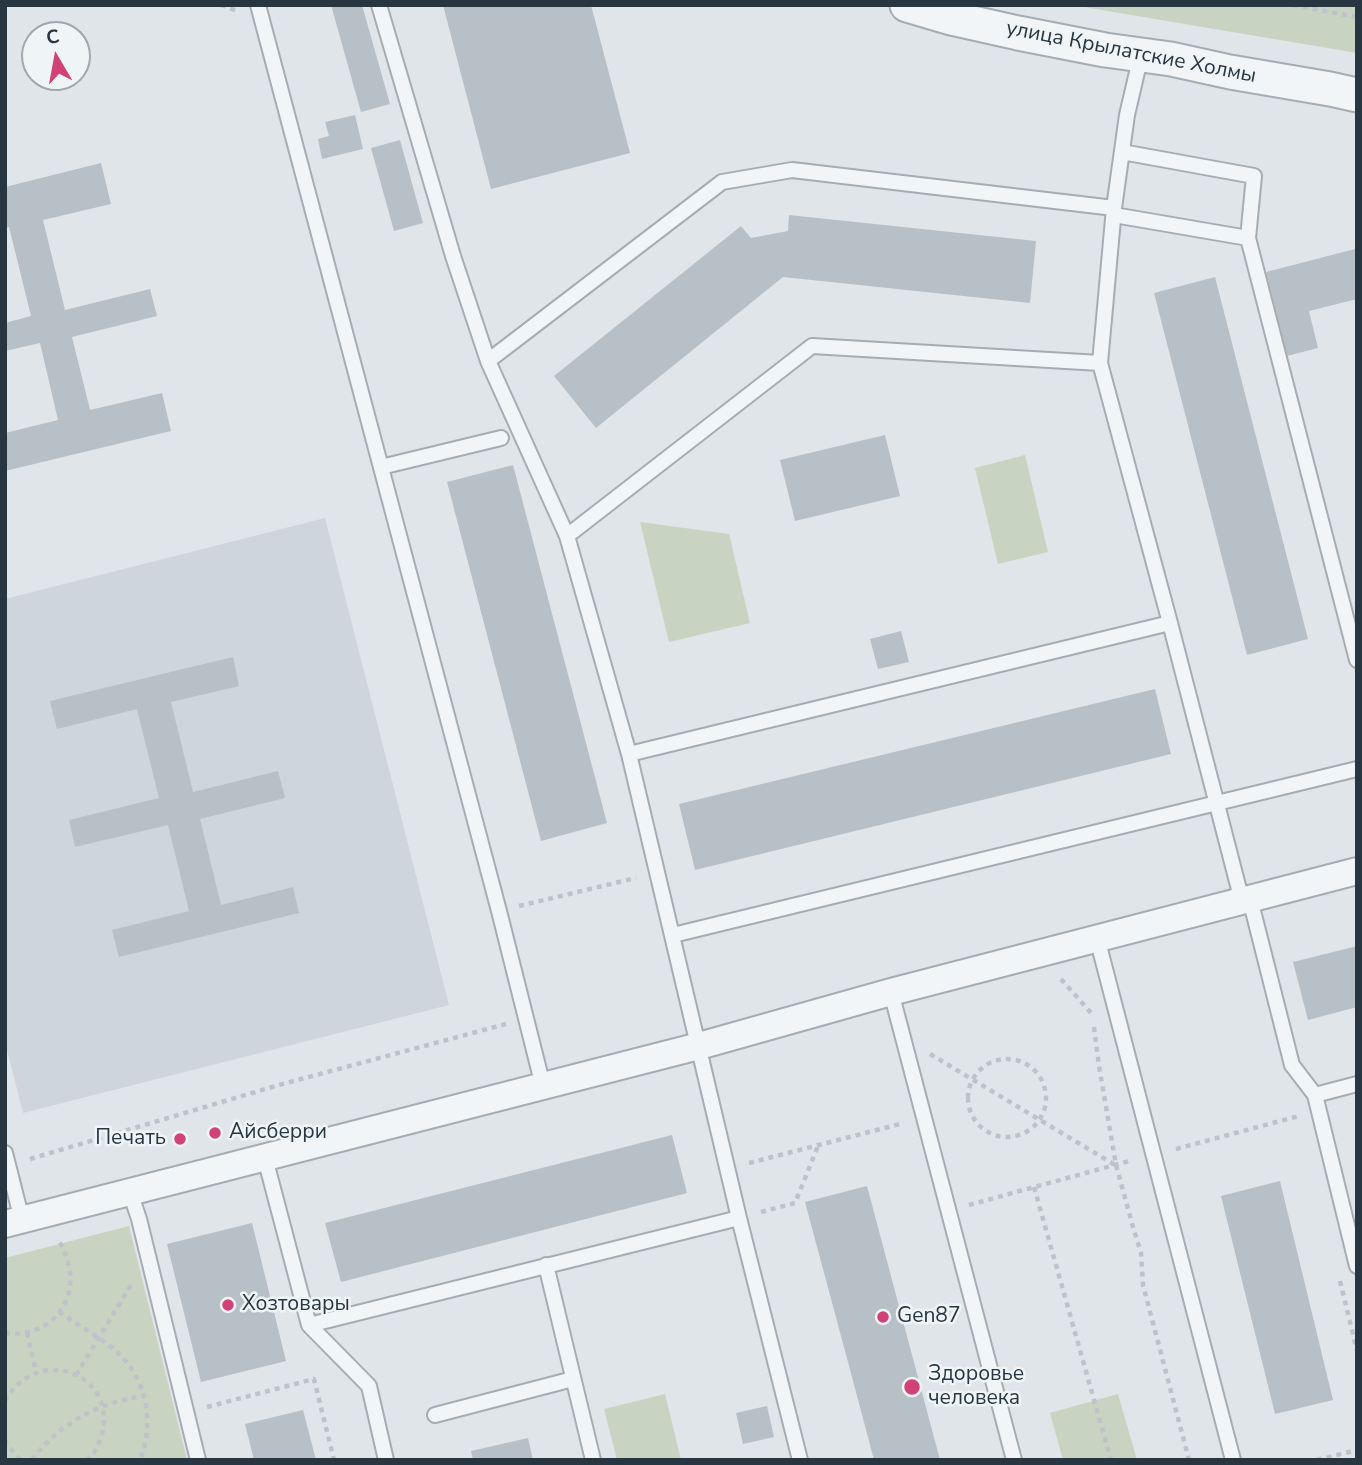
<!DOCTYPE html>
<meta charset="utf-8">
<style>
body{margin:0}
#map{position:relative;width:1362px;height:1465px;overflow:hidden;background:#e0e5e9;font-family:"Nunito Sans",sans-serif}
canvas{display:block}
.frame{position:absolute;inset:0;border:7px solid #283641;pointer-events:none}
.north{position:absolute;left:21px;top:21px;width:70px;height:70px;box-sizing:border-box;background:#eff4f6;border:2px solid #9fa8ae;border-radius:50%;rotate:350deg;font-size:19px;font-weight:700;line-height:28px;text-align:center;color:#283641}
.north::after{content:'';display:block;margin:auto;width:24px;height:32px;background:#d14277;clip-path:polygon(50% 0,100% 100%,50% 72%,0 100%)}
</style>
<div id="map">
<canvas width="1362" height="1465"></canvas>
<div class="frame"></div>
<div class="north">С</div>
</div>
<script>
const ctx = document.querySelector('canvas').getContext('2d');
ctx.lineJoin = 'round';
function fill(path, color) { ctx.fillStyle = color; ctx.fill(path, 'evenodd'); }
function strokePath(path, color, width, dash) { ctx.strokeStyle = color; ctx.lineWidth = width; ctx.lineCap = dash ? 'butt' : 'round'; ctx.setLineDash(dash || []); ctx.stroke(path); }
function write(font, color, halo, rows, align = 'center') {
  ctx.font = font + ' "Nunito Sans",sans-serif'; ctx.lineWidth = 5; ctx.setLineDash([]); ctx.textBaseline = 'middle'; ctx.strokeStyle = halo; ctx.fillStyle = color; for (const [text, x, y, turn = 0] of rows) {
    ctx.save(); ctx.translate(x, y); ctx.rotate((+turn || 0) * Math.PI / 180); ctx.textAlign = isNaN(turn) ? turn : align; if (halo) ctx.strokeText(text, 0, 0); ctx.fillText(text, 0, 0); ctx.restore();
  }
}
const built = new Path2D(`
 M325 518 449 1005 23 1113 5 1042V599Z`);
const green = new Path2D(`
 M1072 5H1357V53Z
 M1025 455 1048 552 998 564 975 468Z
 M640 522 729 534 750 623 669 642Z
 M129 1226 187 1460H5V1258Z
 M665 1394 681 1460H617L604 1409Z
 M1118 1394 1137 1460H1063L1050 1413Z`);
const building = new Path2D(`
 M331 5H362L390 104 361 112Z
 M443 5H591L630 153 491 189Z
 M355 115 363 149 322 159 318 139 329 136 325 122Z
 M400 140 423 223 394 231 371 148Z
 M101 163 111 204 43 220 65 310 150 289 157 316 72 337 90 410 162 393 171 431 5 471V433L58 420 40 343 5 351V323L31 316 9 227 5 228V187Z
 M789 215 1036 241 1030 303 783 277 596 428 554 376 741 226 751 238 788 231Z
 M1355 249 1357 258V299L1309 311 1318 348 1287 356 1266 272Z
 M1215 277 1308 639 1247 655 1154 293Z
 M885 435 900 496 795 521 780 460Z
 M513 465 607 823 541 841 447 482Z
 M901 631 909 662 878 669 870 639Z
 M233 657 239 686 171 702 193 792 278 771 285 798 200 819 221 905 293 887 299 913 119 957 112 930 189 911 168 825 75 847 69 820 159 798 137 709 57 729 50 701Z
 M1155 689 1171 754 695 870 679 804Z
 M1357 946V1007L1308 1020 1293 962Z
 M672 1135 687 1193 341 1282 325 1223Z
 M1280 1181 1333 1400 1275 1414 1221 1196Z
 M867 1186 940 1460H874L852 1377 805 1202Z
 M252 1223 286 1361 201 1382 167 1244Z
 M767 1406 774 1437 743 1444 736 1413Z
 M303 1410 316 1460H254L245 1424Z
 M528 1438 533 1460H473L471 1451Z`);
const path = new Path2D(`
 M221 5 237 11
 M1293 5 1357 17
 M519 906 636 878
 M1061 979 1093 1015
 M1094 1027 1099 1066 1116 1165 1133 1227 1141 1253 1143 1285 1189 1460
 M930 1054 1115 1165
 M968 1098a39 39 0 1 1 78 0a39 39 0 1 1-78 0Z
 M1176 1149 1299 1116
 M30 1159 279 1085 506 1024
 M749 1163 904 1123
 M1034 1187 1111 1460
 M969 1205 1133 1160
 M761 1212 795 1203 818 1146
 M1340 1281 1357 1351
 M59 1312C79 1326 106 1340 122 1357 148 1385 154 1425 140 1460
 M5 1333C61 1339 88 1285 58 1240
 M27 1333 36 1372
 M76 1375 131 1285
 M5 1401C40 1340 121 1378 101 1437 98 1446 95 1454 87 1460
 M207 1407 314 1379 334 1460
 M5 1440 7 1444 20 1460
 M32 1460C59 1423 100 1402 144 1396
 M1317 1460 1357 1450`);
const service = new Path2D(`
 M258 5 499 911 543 1086
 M379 5 453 256 488 361
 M1122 152 1254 176 1248 238 1357 660
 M1114 215 1248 238
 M1100 363 1170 623 1242 901
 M381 467 501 438
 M567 536 812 346 1100 363 1114 208
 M629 754 1170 623
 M1250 899 1292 1065 1315 1095 1357 1084
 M673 935 1357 769
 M1097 938 1233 1460
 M891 992 1014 1460
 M1315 1095 1357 1266
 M5 1153 22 1220
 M265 1158 309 1325 739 1218
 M130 1192 139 1219 198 1460
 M546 1265 593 1460
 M309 1325 369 1386 386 1460
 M435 1415 573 1379
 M800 1460 739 1218 629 754 567 536 488 361 722 182 792 170 1114 208 1127 115 1141 55`);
const minor = new Path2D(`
 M5 1224 699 1046 891 992 1357 871`);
const tertiary = new Path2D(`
 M907 5 951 18 1018 33 1105 50 1171 59 1230 72 1330 89 1357 95`);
const markers = [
 [215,1133,7,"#d14277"],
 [180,1139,7,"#d14277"],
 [228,1305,7,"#d14277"],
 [883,1317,7,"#d14277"],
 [912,1387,9,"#d14277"]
];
const streetNames = [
 ["улица Крылатские Холмы",1131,53,11]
];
const poiNames = [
 ["Айсберри",229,1133],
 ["Печать",166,1139,"right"],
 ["Хозтовары",242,1305],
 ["Gen87",897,1317],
 ["Здоровье",928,1375],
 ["человека",928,1399]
];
fill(built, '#ced5db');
fill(green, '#c9d3c1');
fill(building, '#b7c0c6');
strokePath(service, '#a5adb3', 18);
strokePath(minor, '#a5adb3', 30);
strokePath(tertiary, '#a5adb3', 37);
strokePath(path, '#bdc3c8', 4.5, [5, 5]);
strokePath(service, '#f2f5f7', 14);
strokePath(minor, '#f2f5f7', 26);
strokePath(tertiary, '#f2f5f7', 33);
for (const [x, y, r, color] of markers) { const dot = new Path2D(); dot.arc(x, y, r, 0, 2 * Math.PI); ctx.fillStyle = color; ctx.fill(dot); strokePath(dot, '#eff4f6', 2.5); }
write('21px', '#283641', '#eff4f6', streetNames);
write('21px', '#283641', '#eff4f6', poiNames, 'left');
</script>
